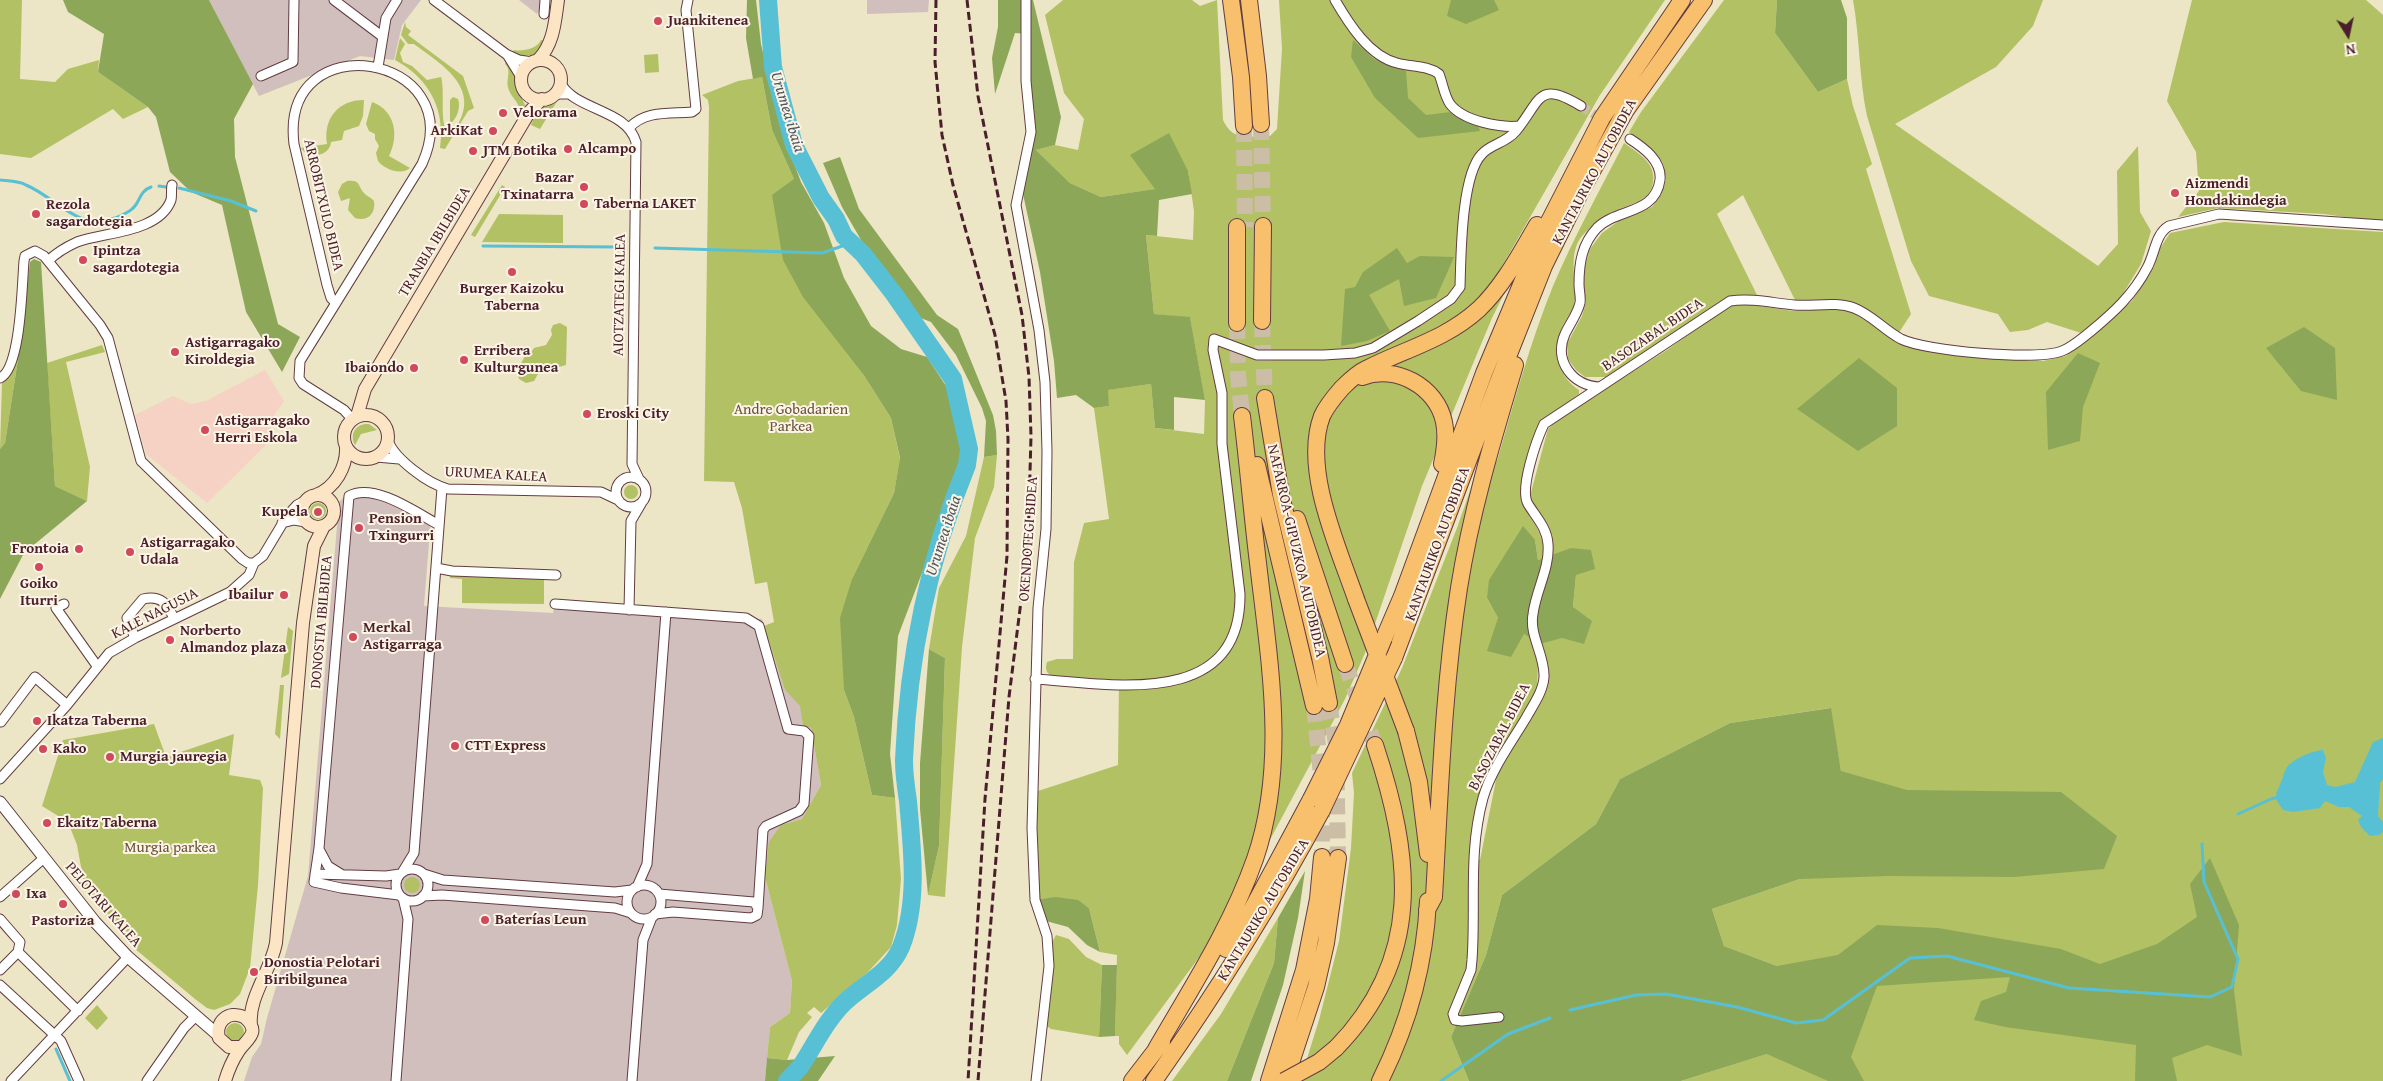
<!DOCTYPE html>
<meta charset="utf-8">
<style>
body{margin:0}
#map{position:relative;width:2383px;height:1081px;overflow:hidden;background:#ece5c6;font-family:"Gentium Book Plus",serif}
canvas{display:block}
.north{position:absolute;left:2323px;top:10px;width:50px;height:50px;-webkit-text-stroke:4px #fcf5e5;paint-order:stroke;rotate:170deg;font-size:14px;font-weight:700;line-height:20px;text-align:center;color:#4a1f2b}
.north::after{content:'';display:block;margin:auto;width:18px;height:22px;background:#4a1f2b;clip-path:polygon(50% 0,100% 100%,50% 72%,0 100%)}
</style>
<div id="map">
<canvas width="2383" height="1081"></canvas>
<div class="north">N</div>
</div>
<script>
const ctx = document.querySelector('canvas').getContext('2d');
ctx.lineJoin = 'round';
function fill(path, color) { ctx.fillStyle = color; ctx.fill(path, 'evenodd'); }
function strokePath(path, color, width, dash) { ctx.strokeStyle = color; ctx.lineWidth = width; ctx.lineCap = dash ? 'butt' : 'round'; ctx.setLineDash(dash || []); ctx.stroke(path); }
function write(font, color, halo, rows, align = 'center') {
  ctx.font = font + ' "Gentium Book Plus",serif'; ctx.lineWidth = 4; ctx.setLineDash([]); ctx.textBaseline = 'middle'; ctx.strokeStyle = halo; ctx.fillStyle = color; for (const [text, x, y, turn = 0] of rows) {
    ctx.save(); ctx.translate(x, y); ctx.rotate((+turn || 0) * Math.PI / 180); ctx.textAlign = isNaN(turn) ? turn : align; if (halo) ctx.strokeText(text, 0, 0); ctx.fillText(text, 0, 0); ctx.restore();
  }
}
const built = new Path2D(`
 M265 370 284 401 270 421 271 440 207 503 146 454 135 415 173 396 191 404 206 401Z`);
const industrial = new Path2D(`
 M209 0H421L402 25 394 60 360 56 259 96Z
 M519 0H546L537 14Z
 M867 0H929L928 12 867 14Z
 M352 490 391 494 431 517 424 606 553 613 555 604 762 619 785 690 801 706 803 726 811 728 821 785 802 819 781 825 765 877 792 981 790 1013 770 1027 765 1081H244L252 1057 261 1044 267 1018 308 876 339 502Z`);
const green = new Path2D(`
 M0 0H22L20 79 55 82 68 69 99 60 98 72 148 107 123 119 113 109 31 158 0 154Z
 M1063 0H1192L1200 6 1217 0 1223 120C1233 142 1249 136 1270 136L1277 129 1282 49 1279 0H1665L1600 95 1497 275 1509 284 1492 318 1422 486 1365 653 1345 699 1264 851 1200 956 1127 1055 1119 1044V1036H1115L1117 955 1100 952 1089 908C1073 897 1058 897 1040 899L1037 839 1038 791 1118 765 1119 681 1052 677C1046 672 1045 669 1047 662L1057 659H1073L1074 562 1084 523 1109 519 1094 408 1109 406 1107 390 1151 384 1155 428 1204 434 1205 401 1190 318 1154 314 1146 235 1193 240 1194 211 1188 171 1156 189 1101 197 1070 183 1036 150 1055 145 1078 150 1084 119 1064 93 1045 15Z
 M1724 0H1777L1775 33 1818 92 1847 79 1853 106 1872 164 1866 169 1911 314 1898 334 1869 313 1796 302 1743 195 1717 214 1758 297 1738 295 1726 298 1684 330 1611 377H1585L1576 370 1568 359 1567 344 1582 316 1586 302 1583 284 1585 265 1590 249 1602 233 1620 220 1652 207 1661 195 1666 180 1663 163 1654 151 1629 132 1641 112Z
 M1853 0H2043L2033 26 1996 67 1895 124 2098 266 2118 244 2117 171 2138 146 2140 212 2151 231 2141 264 2115 307 2081 333 2047 322 2028 330 2010 332 1998 314 1929 296 1911 261 1867 116C1859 78 1860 39 1853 0Z
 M2192 0H2366L2383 15V220H2366L2324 214 2218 208 2178 217 2199 191 2196 152 2167 101Z
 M405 22 406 27 411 31 408 35 463 76 474 108 468 111 445 149 440 148 441 137C446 134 454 130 457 126 481 87 441 64 414 44H408L401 35Z
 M400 38 405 44 400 53 403 62 412 66 427 80 441 77C445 90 440 119 446 129L441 133C441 100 423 75 395 60Z
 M541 40H546L535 54 521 57 512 53 514 50C523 52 538 48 541 40Z
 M658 54 659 72 645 73 644 55Z
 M506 61 515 76 518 91 525 105 522 118 519 116C524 105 510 98 508 87 506 79 512 70 505 64Z
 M762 77 772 130 794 179 863 374 891 418 900 459 894 493 852 579 844 690 854 717 872 795 895 798 901 879 897 925 891 947 868 972 821 1013 814 1007 807 1013 812 1017 799 1032 787 1060 767 1058 770 1027 790 1013 792 981 765 877 769 842 781 825 802 819 821 785 811 728 803 726 800 706 785 690 764 626 774 622 767 582 755 584 742 508 734 482 704 481 709 107 708 100 702 95 738 81Z
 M453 97 458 99C461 107 457 119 450 124V100Z
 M559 98 540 129 531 125 537 110Z
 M364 100 363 116 359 126 344 131 342 140 331 142C330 156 309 160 301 148L327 144C323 119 338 100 364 100Z
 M372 102C396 111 399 136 389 156L410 168C401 176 384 169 378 161L376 153 379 146 375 139V134L369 131 366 124Z
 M1624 143C1640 154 1659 165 1652 187 1647 203 1624 205 1612 213 1601 219 1590 227 1582 236 1568 252 1576 280 1575 299 1574 312 1565 319 1561 330 1552 351 1559 378 1579 390V394L1543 421 1524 504C1534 525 1544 533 1544 558L1538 560 1535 540 1487 598 1498 618 1531 638 1538 665 1537 688 1523 719 1485 782 1472 858 1480 860 1497 775 1548 685 1546 658 1540 644 1562 637 1573 607 1576 575 1551 556 1538 513 1530 496 1548 429 1557 420 1667 350 1729 306 1746 304 1793 311 1835 309 1850 311 1904 345 1978 358 2043 361 2066 356 2132 301 2154 267 2159 250 2170 233 2224 222 2383 232V1081H1681L1767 1054 1777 966 1724 946 1712 909 1800 879 1841 771 1830 708 1730 723 1620 779 1596 824 1502 895 1486 955 1451 1037 1469 1081H1300L1319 1020 1339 941 1351 848 1354 793 1352 773 1402 668 1457 528 1480 462 1497 461C1514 402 1530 343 1553 286 1574 237 1600 190 1624 143Z
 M347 181C361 180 357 185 364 193 366 196 371 197 374 201 376 214 367 222 355 218L348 210 350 198 341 201 338 192 342 184Z
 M502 185 505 187 475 237 471 235Z
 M499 214 563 215V243L482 242Z
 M560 323 567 327 566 365 555 368 548 364 539 366 538 374 534 381 526 383 519 379 517 371 525 356 529 355 534 348 546 345 552 335 551 330 553 325Z
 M102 345 105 352 66 362 90 467 87 501 55 486 47 363Z
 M19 353 5 443 0 449 2 383 8 378Z
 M369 424 377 430 361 434 355 445C349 434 356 423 369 424Z
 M997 455 994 487 975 538 962 647 945 897 928 895 939 846 945 658 929 649 939 588 966 536 984 457Z
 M624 492a7 7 0 1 1 14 0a7 7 0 1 1-14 0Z
 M310 511a8 8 0 1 1 16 0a8 8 0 1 1-16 0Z
 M450 571 544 572V604L462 603V579L450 578Z
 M288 627 293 631 289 674 281 678Z
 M280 685H284L280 739 275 734Z
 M154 724 166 757 234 734 229 775 260 780 263 788 258 885 250 968 240 994 230 1004 214 1010 207 1008 195 999 134 948 86 894 77 845 68 822 42 806 63 740Z
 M404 885a8 8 0 1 1 16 0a8 8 0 1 1-16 0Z
 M1278 918 1274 963 1227 1081H1172L1221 1014Z
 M1056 935 1069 939 1086 957 1102 965 1099 1037 1051 1029 1047 1026 1051 992 1052 942Z
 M97 1005 108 1018 97 1030 85 1018Z
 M226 1032a9 9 0 1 1 18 0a9 9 0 1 1-18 0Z`);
const forest = new Path2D(`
 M63 0H209L253 84 234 119 235 157 278 324 300 337 282 372 246 312 222 205 191 192 170 172 156 117 148 107 98 72 104 34 68 12Z
 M747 0H756L761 44 780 126 801 182 824 223 844 278 871 326 901 349 927 357 946 386 966 447 960 473 898 636 890 754 895 798 872 795 854 717 844 690 840 618 852 579 894 493 900 458 891 418 863 374 803 297 783 260 772 195 794 179 772 130 762 77 753 79 746 38Z
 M998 0H1033L1061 117 1055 145 1036 150 1070 183 1101 197 1155 189 1130 155 1169 133 1188 171 1192 194 1159 200 1157 236 1146 235 1154 314 1190 317 1205 400 1174 397V430L1155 428 1151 384 1108 390 1109 406 1094 408 1076 395 1057 398 1054 361 1040 272 1023 194 1031 154 1034 119 1028 80V34L1015 33 995 94 992 58 998 27Z
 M1451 0H1494L1499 10 1466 24 1447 16Z
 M1777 0H1841L1847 18V79L1818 92 1775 33Z
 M1353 40 1374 59 1406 71 1408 98 1426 115 1451 112 1477 123 1480 131 1418 138 1375 98 1351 57Z
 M840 157 859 209 937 315 958 329 993 415 996 431 997 455 984 457 986 421 982 408 956 355 931 322 913 315 868 252 842 207 823 163Z
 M1397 248 1407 263 1420 256 1454 257 1436 298 1404 306 1399 279 1369 295 1390 331 1367 341 1341 346 1345 289 1355 287 1363 272Z
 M34 259 41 262 55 486 87 501 24 553 0 599V449L5 443 19 353 30 262Z
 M2304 327 2335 348 2337 400 2301 391 2266 348Z
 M2078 353 2100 363 2083 407 2080 441 2048 450 2046 392Z
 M1859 358 1897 388V426L1858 451 1797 409Z
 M1523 526 1535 540 1538 560 1571 548 1591 550 1595 569 1576 575 1573 607 1592 621 1584 644 1562 638 1540 644 1524 634 1511 657 1487 651 1498 618 1487 598 1489 580Z
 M929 649 945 658 939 846 928 895 920 809V763Z
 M1831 708 1841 771 1907 790 2061 792 2117 836 2104 869 2014 877 1887 876 1800 879 1712 909 1724 946 1777 966 1838 955 1877 925 1938 928 2061 949 2100 964 2157 944 2197 917 2190 884 2210 858 2239 925 2234 990 2242 1056 2207 1045 2172 1058 2177 1081H2135L2136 1045 2005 1027 1974 1020 1981 1001 2006 992 2010 977 1877 986 1851 1057 1864 1081H1828L1767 1054 1681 1081H1469L1451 1037 1486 955 1502 895 1596 824 1620 779 1730 723Z
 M1305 871 1298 918 1283 985 1251 1081H1227L1274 963 1278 918Z
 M1056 897 1078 900 1089 908 1100 952 1087 945 1068 927 1046 921 1040 899Z
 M1102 965H1117L1115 1036 1099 1037Z
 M835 1056 818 1081H765L767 1058 787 1060Z`);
const water = new Path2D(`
 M2383 738V779L2380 783 2378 816 2383 822V832L2379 835 2370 836 2361 827 2358 820 2362 816 2349 807H2339L2325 801 2320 808 2293 812 2283 810 2277 801 2276 793C2281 785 2284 771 2287 767 2293 759 2314 750 2323 750L2326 758 2323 772 2327 785 2335 787 2355 782 2373 742Z`);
const stream = new Path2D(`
 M0 180C8 181 19 181 26 185 57 198 78 232 115 218 120 216 128 213 132 209 140 203 139 191 151 187
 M159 186 166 187
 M179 188 231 201 256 211
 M483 246 620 247
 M655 248 822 253 851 243
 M2238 814 2271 799 2279 797
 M1570 1010 1636 995 1666 994 1737 1007 1796 1023 1823 1020 1910 958 1947 956 2069 988 2210 997 2232 987 2238 959 2204 882 2202 844
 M56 1049 70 1081
 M1441 1081 1508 1034 1550 1018`);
const river = new Path2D(`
 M768 0 773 67 794 145 821 198 836 219 844 236 863 254 894 294 953 379 969 449 967 465C929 558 908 659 904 760 904 773 906 788 908 801 912 848 919 902 901 947 890 973 864 984 845 1002 828 1018 816 1042 804 1061 800 1069 792 1075 787 1081`);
const minorTunnel = new Path2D(`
 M1581 106 1603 120`);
const motorwayTunnel = new Path2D(`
 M1261 124 1263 226
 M1244 126 1245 227
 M1262 321 1265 398
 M1237 323 1238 374 1242 416
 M1345 664 1375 745
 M1329 703 1336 744 1338 858
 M1314 706 1322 786V857`);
const minor = new Path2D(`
 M334 0 383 37
 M434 0 506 54 519 60 532 62
 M1026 0V81L1031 132 1016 205 1039 330 1045 382 1047 451 1046 529 1038 608 1032 828 1035 900 1047 936 1049 966 1036 1081
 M1335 0C1349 24 1369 56 1397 63 1411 67 1427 65 1439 74 1443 84 1444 95 1450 104 1463 121 1500 128 1520 126
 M544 14 545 0
 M508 56 521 77
 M378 67 386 18 397 0
 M261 76 293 62 294 0
 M560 82C574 111 626 108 636 142L632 464 639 479
 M554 94H570
 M629 128C645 110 669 114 692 112L696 109 686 10 688 0
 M48 261C56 253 66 247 77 242 104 232 159 233 171 200 172 196 171 189 172 185
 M336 303 331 298 327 285 294 144C279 22 472 53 422 164L300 361 299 378 303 384 344 410 352 419
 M0 378C21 369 22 284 24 261L25 256 35 251 44 256 100 325 108 338 141 461 242 559 248 563H254
 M1600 387C1573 386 1553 361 1565 334 1570 323 1577 315 1580 303 1581 297 1579 291 1579 284 1579 263 1582 244 1597 228 1617 208 1655 215 1660 180 1662 161 1644 148 1630 139
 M388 441C395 459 428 484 448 489L601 492 618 500
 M376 457 399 459
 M616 492a15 15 0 1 1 30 0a15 15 0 1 1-30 0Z
 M282 523 294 520 306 522
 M436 568 452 571 556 575
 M64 604 56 608 97 666
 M555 604 746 618 759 626 788 729 804 731 809 736 804 804 799 811 766 826 763 830 758 908
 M629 610 631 521 641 504
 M135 638 127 618 143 599C161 595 168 604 174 619
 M1035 679C1112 684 1241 710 1240 594L1222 444V393L1213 350 1214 339 1257 355H1324L1355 353 1373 348 1418 321 1451 299 1460 287C1461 257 1461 175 1482 154 1491 144 1506 143 1516 131 1541 101 1537 79 1581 106
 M1 722 35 677 67 705
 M0 779 67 705 109 653 135 638 230 592 249 575 254 563 263 556 287 516 297 505 308 499
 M319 849 328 866 341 874
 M396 885a16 16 0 1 1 32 0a16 16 0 1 1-32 0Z
 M403 871 414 853 442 488
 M315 874 386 876 400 874
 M424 874 443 880 615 892 632 890
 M627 902a17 17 0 1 1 34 0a17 17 0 1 1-34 0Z
 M637 887 647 864 666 612
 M399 895 341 888 314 882 319 848 349 496C374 482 417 513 439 525
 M423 896 442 895 615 908 631 913
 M0 897 44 858
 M655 914 673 912 751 918 757 915 758 908 754 902 659 894
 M0 919 20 942 18 952
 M0 970 18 952 78 1011
 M0 985 61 1041 79 1081
 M1499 1017 1462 1021 1455 1020 1453 1014 1471 970 1472 960C1476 905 1468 853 1483 798 1491 770 1511 743 1526 718 1533 705 1543 692 1544 677 1545 655 1529 636 1533 614 1536 590 1550 568 1548 544 1547 528 1536 517 1528 504 1519 489 1537 439 1544 424L1730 301C1752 298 1772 303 1794 305 1813 307 1835 301 1854 308 1872 315 1884 330 1901 339 1925 351 2037 361 2062 351 2072 347 2081 339 2090 332 2113 313 2133 295 2147 268 2155 254 2155 234 2169 226L2219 214 2383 225
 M11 1081 128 957
 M147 1081 184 1028 195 1017
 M396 1081 408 919 403 898
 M632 1081 643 940 652 917`);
const tertiary = new Path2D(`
 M0 802 95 922 128 957 218 1035`);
const secondary = new Path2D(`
 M538 60C554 44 555 21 558 0
 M521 80a20 20 0 1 1 40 0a20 20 0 1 1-40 0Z
 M344 437a22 22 0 1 1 44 0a22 22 0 1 1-44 0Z
 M357 416 365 389 530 111 542 99
 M316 495C335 488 347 467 346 447
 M302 511a16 16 0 1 1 32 0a16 16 0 1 1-32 0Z
 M251 1025C248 997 271 971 276 943L303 623 314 546 324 526
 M225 1081C228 1071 232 1061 238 1052 245 1040 263 1033 244 1017 228 1010 215 1022 219 1038L229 1047H241`);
const motorway = new Path2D(`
 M1231 0 1241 77 1244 126
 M1249 0 1258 76 1261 124
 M1262 321 1263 226
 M1237 323V227
 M1362 377C1396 364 1437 387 1444 422 1447 436 1445 450 1442 464
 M1265 398 1281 495 1320 657 1329 703
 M1257 465 1314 706
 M1297 519 1345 664
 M1356 599C1338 547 1302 469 1322 416 1327 405 1335 396 1342 388 1349 381 1357 373 1366 369 1405 349 1445 340 1479 309 1503 286 1520 254 1537 225
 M1384 638 1402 596 1484 373 1541 237 1602 118 1682 0
 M1394 658 1498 382 1544 266 1580 193 1626 110 1704 0
 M1406 731 1419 782 1428 854
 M1427 910 1434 897C1440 794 1443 691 1459 588 1471 512 1493 439 1515 365
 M1226 949 1252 909 1311 799
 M1336 1048C1424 958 1412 857 1375 745
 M1156 1049C1192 987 1231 927 1255 859 1288 763 1269 660 1258 563 1252 514 1248 465 1242 416
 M1132 1081 1162 1042
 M1154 1081C1216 993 1271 905 1322 810
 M1269 1081 1304 970 1318 899 1322 857
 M1285 1081 1316 987 1326 943 1338 858
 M1380 1081C1408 1025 1425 964 1428 901`);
const rail = new Path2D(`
 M936 0 935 62 942 135 953 185 995 335 1006 401 1008 439 1007 556 985 799 968 1081
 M967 0 978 96 1022 315 1029 377 1031 436 1028 545 1009 697 978 1081`);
const motorwayBridge = new Path2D(`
 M1356 599 1406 731
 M1311 799 1348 725 1384 638
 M1322 810 1394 658
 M1284 1081 1319 1062 1336 1048`);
const markers = [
 [658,21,5,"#d1495b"],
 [503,113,5,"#d1495b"],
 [493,131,5,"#d1495b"],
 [568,149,5,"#d1495b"],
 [473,151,5,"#d1495b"],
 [584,187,5,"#d1495b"],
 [2175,193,5,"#d1495b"],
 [584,204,5,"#d1495b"],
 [36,214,5,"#d1495b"],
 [83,260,5,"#d1495b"],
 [512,272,5,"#d1495b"],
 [175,352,5,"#d1495b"],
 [464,360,5,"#d1495b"],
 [414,368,5,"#d1495b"],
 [587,414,5,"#d1495b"],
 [205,430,5,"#d1495b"],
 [318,512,5,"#d1495b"],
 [359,528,5,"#d1495b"],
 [79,549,5,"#d1495b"],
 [130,552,5,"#d1495b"],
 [39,567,5,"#d1495b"],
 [284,595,5,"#d1495b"],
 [353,637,5,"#d1495b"],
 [170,640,5,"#d1495b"],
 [37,721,5,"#d1495b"],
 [455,746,5,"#d1495b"],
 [43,749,5,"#d1495b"],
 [110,757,5,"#d1495b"],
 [47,823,5,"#d1495b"],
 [16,894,5,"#d1495b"],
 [63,904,5,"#d1495b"],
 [485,920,5,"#d1495b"],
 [254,972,5,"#d1495b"]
];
const poiNames = [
 ["Juankitenea",668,21],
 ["Velorama",513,113],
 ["ArkiKat",483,131,"right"],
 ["Alcampo",578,149],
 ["JTM Botika",483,151],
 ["Bazar",574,178,"right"],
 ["Txinatarra",574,195,"right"],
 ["Aizmendi",2185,184],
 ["Hondakindegia",2185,201],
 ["Taberna LAKET",594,204],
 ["Rezola",46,205],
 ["sagardotegia",46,222],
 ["Ipintza",93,251],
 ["sagardotegia",93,268],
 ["Burger Kaizoku",512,289,"center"],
 ["Taberna",512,306,"center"],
 ["Astigarragako",185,343],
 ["Kiroldegia",185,360],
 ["Erribera",474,351],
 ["Kulturgunea",474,368],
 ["Ibaiondo",404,368,"right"],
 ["Eroski City",597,414],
 ["Astigarragako",215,421],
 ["Herri Eskola",215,438],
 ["Kupela",308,512,"right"],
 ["Pension",369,519],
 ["Txingurri",369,536],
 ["Astigarragako",140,543],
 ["Udala",140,560],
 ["Frontoia",69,549,"right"],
 ["Goiko",39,584,"center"],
 ["Iturri",39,601,"center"],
 ["Ibailur",274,595,"right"],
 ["Merkal",363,628],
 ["Astigarraga",363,645],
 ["Norberto",180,631],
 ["Almandoz plaza",180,648],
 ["Ikatza Taberna",47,721],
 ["CTT Express",465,746],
 ["Kako",53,749],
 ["Murgia jauregia",120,757],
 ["Ekaitz Taberna",57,823],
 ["Ixa",26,894],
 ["Baterías Leun",495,920],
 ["Pastoriza",63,921,"center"],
 ["Donostia Pelotari",264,963],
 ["Biribilgunea",264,980]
];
const streetNames = [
 ["KANTAURIKO AUTOBIDEA",1595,172,-62],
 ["ARROBITXULO BIDEA",323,205,77],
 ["TRANBIA IBILBIDEA",435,242,-59],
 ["AIOTZATEGI KALEA",620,295,-89],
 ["BASOZABAL BIDEA",1653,335,-34],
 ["URUMEA KALEA",496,475,3],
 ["OKENDOTEGI BIDEA",1029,539,-86],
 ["KANTAURIKO AUTOBIDEA",1438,544,-70],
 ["NAFARROA-GIPUZKOA AUTOBIDEA",1296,551,77],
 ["KALE NAGUSIA",155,614,-27],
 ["DONOSTIA IBILBIDEA",322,622,-85],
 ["BASOZABAL BIDEA",1500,737,-63],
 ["PELOTARI KALEA",103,905,49],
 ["KANTAURIKO AUTOBIDEA",1264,910,-59]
];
const parkNames = [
 ["Andre Gobadarien",791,410],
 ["Parkea",791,427],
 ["Murgia parkea",170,848]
];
const waterNames = [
 ["Urumea ibaia",787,112,73],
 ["Urumea ibaia",944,536,-72]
];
fill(built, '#f6d2c4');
fill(industrial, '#d1bfbe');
fill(green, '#b2c163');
fill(forest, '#8da759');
fill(water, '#58c0d5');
strokePath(stream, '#58c0d5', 3);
strokePath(river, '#58c0d5', 18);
strokePath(minorTunnel, '#ccbda7', 9, [9, 4.5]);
strokePath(motorwayTunnel, '#ccbda7', 16, [16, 8]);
strokePath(minor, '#623d42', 11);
strokePath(tertiary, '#623d42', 13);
strokePath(secondary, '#623d42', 14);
strokePath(motorway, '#623d42', 18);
strokePath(minor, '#fff', 9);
strokePath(tertiary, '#fff', 11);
strokePath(secondary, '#fce5c4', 12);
strokePath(motorway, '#f8bf6c', 16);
strokePath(rail, '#4a1f2b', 3, [8, 4]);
strokePath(motorwayBridge, '#623d42', 18, []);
strokePath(motorwayBridge, '#f8bf6c', 16);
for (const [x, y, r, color] of markers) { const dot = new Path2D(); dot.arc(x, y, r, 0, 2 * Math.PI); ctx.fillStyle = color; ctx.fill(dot); strokePath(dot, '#fcf5e5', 2); }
write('bold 15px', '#4a1f2b', '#fcf5e5', poiNames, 'left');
write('15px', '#4a1f2b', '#fcf5e5', streetNames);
write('15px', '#69503c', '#fcf5e5', parkNames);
write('italic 16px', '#4f5766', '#fcf5e5', waterNames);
</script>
